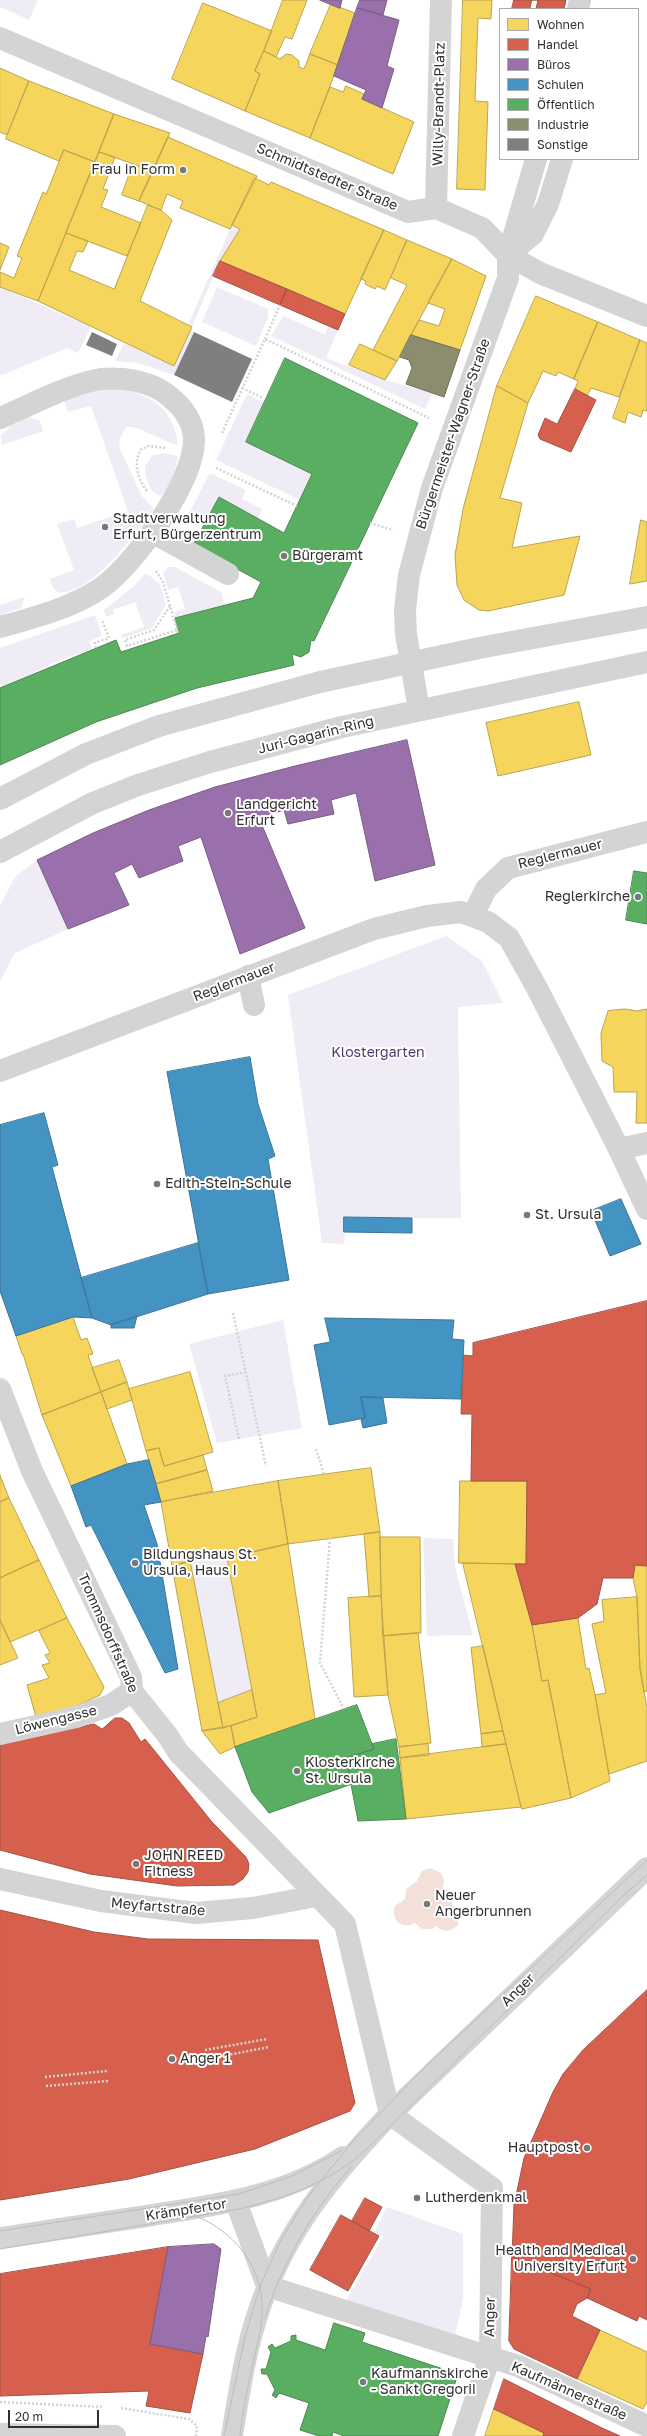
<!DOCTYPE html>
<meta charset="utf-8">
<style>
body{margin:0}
#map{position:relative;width:647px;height:2436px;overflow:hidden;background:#fff;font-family:"Golos Text",sans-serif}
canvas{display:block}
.legend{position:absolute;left:499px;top:8px;width:140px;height:152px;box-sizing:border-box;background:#fff;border:1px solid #acacac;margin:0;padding:5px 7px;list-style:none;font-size:12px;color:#303030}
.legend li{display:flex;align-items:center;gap:8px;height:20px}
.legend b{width:20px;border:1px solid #acacac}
.scale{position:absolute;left:8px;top:2410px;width:91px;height:18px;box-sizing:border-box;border:2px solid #303030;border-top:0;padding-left:5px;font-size:12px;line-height:14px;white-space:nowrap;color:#303030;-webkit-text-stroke:3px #fff;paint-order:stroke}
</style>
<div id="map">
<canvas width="647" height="2436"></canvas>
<ul class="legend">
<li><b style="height:11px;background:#f6d55c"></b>Wohnen</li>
<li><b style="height:11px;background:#d6604d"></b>Handel</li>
<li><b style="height:11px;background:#9970ab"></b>Büros</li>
<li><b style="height:11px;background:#4393c3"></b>Schulen</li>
<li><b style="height:11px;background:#5aae61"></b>Öffentlich</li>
<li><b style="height:11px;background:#8c8c6e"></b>Industrie</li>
<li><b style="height:11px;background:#7f7f7f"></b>Sonstige</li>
</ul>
<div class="scale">20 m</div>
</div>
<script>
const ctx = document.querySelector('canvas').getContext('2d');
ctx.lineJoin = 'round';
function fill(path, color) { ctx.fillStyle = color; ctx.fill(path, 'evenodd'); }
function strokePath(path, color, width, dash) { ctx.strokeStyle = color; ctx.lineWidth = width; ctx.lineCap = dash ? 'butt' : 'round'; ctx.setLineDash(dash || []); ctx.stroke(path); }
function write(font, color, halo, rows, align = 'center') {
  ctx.font = font + ' "Golos Text",sans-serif'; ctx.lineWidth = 4; ctx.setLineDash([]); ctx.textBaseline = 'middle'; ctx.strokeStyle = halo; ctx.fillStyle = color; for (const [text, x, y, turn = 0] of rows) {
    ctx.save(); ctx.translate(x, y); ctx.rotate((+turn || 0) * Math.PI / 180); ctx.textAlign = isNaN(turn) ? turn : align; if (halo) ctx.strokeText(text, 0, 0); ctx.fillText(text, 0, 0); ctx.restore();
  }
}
const green = new Path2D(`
 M0 0H38L29 20 0 7Z
 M232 225 240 229 220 261 192 327 188 325Z
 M0 287 91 327 78 353 67 348 0 376Z
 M217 287 268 309V318L256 346 202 322Z
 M283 316 325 334 328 326 338 330 326 358 385 380 433 393 425 409 271 336Z
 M190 330 194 332 174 375 138 363 115 361 124 343 174 366Z
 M105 386C144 393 172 400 178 445 165 443 134 423 126 427L120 438 119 447 142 496 154 509C138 532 89 597 58 592L53 588 50 579 74 570 57 524 74 519 77 528 128 511 91 406 68 412 64 401Z
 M247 394 264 403 246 442 312 474 300 500 216 460Z
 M30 417 40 421 43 431 2 445 1 435 11 426Z
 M164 453 178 456C176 468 172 491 160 496 149 492 145 477 145 466L153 455Z
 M210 473 246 490 242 499 262 509 258 519 219 497 207 520 196 514 190 525 184 522Z
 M168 567H175L221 592 225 605 175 618V612L185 609 178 587 168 590 163 573Z
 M146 573 160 584 166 605 152 628 123 638 121 635 144 627 135 602 113 610 114 614 106 617 104 610 133 587Z
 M25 597 21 608 0 615V605Z
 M95 615 102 635 89 642 92 649 58 661 2 688 0 683V648Z
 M37 860 68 929 15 953 0 981V906L15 877Z
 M446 936 482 961 503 1003 458 1007 461 1218H412V1233L345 1232 344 1244 322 1243 288 995Z
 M283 1320 302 1428 217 1443 189 1344Z
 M423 1538 453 1539 455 1567 473 1635 427 1636Z
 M226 1552 252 1690 218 1703 190 1561Z
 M387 2207 463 2234V2299L454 2340 344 2304 383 2237 374 2232Z`);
const water = new Path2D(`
 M430 1868 441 1873 444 1881 443 1887 452 1895V1905L459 1913 458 1925C451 1932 443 1933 436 1926L432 1929H422L415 1923C402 1930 390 1920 395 1906L405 1899 406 1889 417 1881 422 1871Z`);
const homes = new Path2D(`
 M283 0H307L292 39 285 37 276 57 264 51Z
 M463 0H492L491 19 478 18 475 101 488 102 485 190 457 189Z
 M203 3 272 31 255 71 260 74 245 111 172 79Z
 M331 4 355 13 338 65 310 54Z
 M264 51 280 59 286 54 292 55 299 61V67L304 69 310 54 338 65 310 138 245 111 260 74 255 71Z
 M0 68 29 81 7 135 0 132Z
 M29 81 114 114 95 162 64 150 59 161 6 139Z
 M346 86 364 94 362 99 414 122 393 174 310 138 330 87 343 92Z
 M114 114 170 133 153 171 99 152Z
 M168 137 257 176 230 229 180 208 183 201 167 194 161 210 139 201Z
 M64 150 95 162 38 301 0 287V272L14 278 22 258 17 256 43 192 46 194Z
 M99 152 115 157 103 189 108 190 101 207 141 223 127 256 66 233Z
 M133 164 153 171 139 201 122 195Z
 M255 178 269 185 271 182 384 230 345 314 220 261 240 229 232 225Z
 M148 205 161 210 172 220 140 301 192 327 174 366 38 301 66 233 88 241 83 252 77 251 69 270 114 289Z
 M384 230 407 240 385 290 377 286 375 289 365 284 366 281 361 279Z
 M407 240 452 259 397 361 373 350 407 285 391 278Z
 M0 243 9 247 0 270Z
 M452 259 486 276 460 350 411 335 419 320 439 326 445 309 428 303Z
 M536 296 598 322 574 379 558 372 556 376 543 371 528 403 497 386Z
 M598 322 640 340 619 397 591 388 587 396 575 389 578 381 574 379Z
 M640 340 647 343V411L643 410 641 417 628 412 625 423 613 418Z
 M360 344 397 361 385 380 349 365Z
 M497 386 528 403 500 498 522 503 512 548 580 536 564 595 488 611 479 610 464 600 457 585 455 555 463 509Z
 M641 520 647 522V581L630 584Z
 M579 702 591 755 498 776 486 723Z
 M625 1009 637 1011 647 1009V1123H636L637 1092H614L613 1067 602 1061 601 1033 608 1011Z
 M73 1317 81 1340 87 1338 93 1354 88 1355 101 1392 42 1415 23 1354H22L16 1336Z
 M119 1360 127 1382 101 1392 92 1368Z
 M190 1372 213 1452 164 1466 159 1448 146 1451 129 1389Z
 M127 1382 132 1400 107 1409 101 1392Z
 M101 1392 127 1464 71 1486 42 1415Z
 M159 1448 164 1466 203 1455 207 1470 156 1484 146 1451Z
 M371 1468 380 1532 288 1544 278 1481Z
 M207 1470 213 1491 161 1502 156 1484Z
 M0 1475 9 1498 0 1502Z
 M278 1481 288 1544 227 1558 226 1552 172 1566 161 1502Z
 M460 1481H527L526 1564 459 1563Z
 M9 1498 39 1560 0 1578V1502Z
 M380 1532 381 1596 369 1597 364 1534Z
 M380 1537H420L421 1633 383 1636Z
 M288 1544 315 1719 235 1747 231 1726 257 1717 227 1558Z
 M39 1560 67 1618 10 1642 0 1620V1578Z
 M190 1561 223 1728 202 1731 172 1566Z
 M463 1563 515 1564 532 1625 542 1681 548 1680 571 1798 522 1809Z
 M635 1565 647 1566V1691L644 1692 640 1669 637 1597 633 1578Z
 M381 1596 388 1695 354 1697 348 1598Z
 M637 1597 640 1669 647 1707V1761L609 1774 595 1695 606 1693 592 1624 604 1621 602 1600Z
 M67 1618 104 1687 100 1695 64 1712 36 1717 27 1685 49 1678 42 1665 50 1663 45 1655 50 1653 39 1631Z
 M578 1618 586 1669 589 1668 595 1695 610 1781 571 1798 548 1680 542 1681 532 1625Z
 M0 1620 18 1658 0 1665Z
 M418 1633 431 1743 399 1747 388 1695 383 1636Z
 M483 1646 503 1731 481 1734 471 1648Z
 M252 1690 257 1717 223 1728 218 1703Z
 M231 1726 235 1747 220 1754 202 1731Z
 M503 1731 506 1744 482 1747 481 1734Z
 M428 1744 429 1755 400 1758 399 1747Z
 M506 1744 521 1807 406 1819 400 1758Z
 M600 2330 647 2352V2402L643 2409 577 2379Z
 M494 2409 544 2433 543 2436H485Z`);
const shops = new Path2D(`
 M514 0H538L536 9H512Z
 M532 0H566L564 9H530Z
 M220 261 287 289 280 305 213 276Z
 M287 289 345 314 338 330 280 305Z
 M575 389 596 400 571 452 540 439 538 435 545 418 557 424Z
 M647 1301V1566L635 1565 633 1578H603L597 1604 578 1618 532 1625 515 1564H526L527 1481H471L472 1414H461L463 1355 473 1356V1343Z
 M115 1718H122L129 1723 141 1742 145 1739 212 1822 246 1857 249 1864 248 1872 243 1879 234 1885 177 1886 90 1874 0 1850V1743L94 1724 102 1729Z
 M0 1910 94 1932 148 1939 318 1940 355 2103 350 2111 255 2149 129 2179 0 2200Z
 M647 1990V2320L639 2316 637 2321 587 2298 591 2289 512 2257 514 2205 524 2158 553 2092 563 2074 583 2050Z
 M365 2198 382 2207 369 2231 352 2221Z
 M341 2215 379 2236 348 2291 310 2270Z
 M168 2247 150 2344 203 2354 190 2413 146 2406 149 2391 0 2396V2274Z
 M512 2257 591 2289 587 2298 577 2304 572 2316 600 2330 577 2379 514 2349 509 2341Z
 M504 2379 602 2428 620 2436H543L544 2433 494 2409Z`);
const offices = new Path2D(`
 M320 0H342L340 8Z
 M360 0H387L383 15 357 8Z
 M357 8 399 20 387 66 394 69 382 108 362 99 366 90 334 76Z
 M407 740 435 865 375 881 356 793 331 800 334 814 288 824 284 810 259 818 305 928 240 954 201 837 178 846 183 861 139 878 132 864 114 873 129 905 68 929 37 860 93 833 149 810 215 787 295 766Z
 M214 2244 221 2249 208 2337 206 2336 203 2354 150 2344 168 2247Z`);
const schools = new Path2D(`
 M250 1057 258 1104 275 1156 268 1159 289 1280 208 1294 167 1072Z
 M44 1113 58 1165 52 1167 92 1318 73 1317 16 1336 0 1291V1125Z
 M621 1199 641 1244 610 1256 591 1211Z
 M344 1217 412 1218V1233L344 1232Z
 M198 1243 208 1294 111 1325 92 1318 81 1278Z
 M137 1316 134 1328H111V1325Z
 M325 1318 454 1320 452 1339 464 1340 461 1399 361 1397 365 1418 329 1425 314 1345 330 1342Z
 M361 1397 383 1398 387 1423 363 1428 361 1419 365 1418Z
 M149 1460 161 1502 144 1505 157 1544 178 1669 165 1673 91 1525 86 1527 71 1486 127 1464Z`);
const public = new Path2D(`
 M285 358 418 423 314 641 311 640 309 652 301 657 292 654 294 665 197 688 96 722 0 765V688L116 640 121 652 179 633 175 618 253 598 261 582 193 545 219 497 284 533 312 474 246 442Z
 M634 871 647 873V924L626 920Z
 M357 1705 374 1749 346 1758 352 1784 269 1813 252 1792 235 1747Z
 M396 1739 406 1819 358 1821 346 1758 374 1749 372 1744Z
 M334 2323 365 2333 362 2342 458 2374 438 2436H344L333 2432 332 2436H319L300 2430 309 2403 279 2393 276 2398 272 2395 275 2390 267 2374H262L261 2369H266L271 2352 268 2347 272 2344 275 2348 291 2341V2336L296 2335V2340L325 2350Z`);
const industry = new Path2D(`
 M411 335 460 350 444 397 406 384 412 368 409 360 400 357Z`);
const building = new Path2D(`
 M92 332 117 344 112 356 86 345Z
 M194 332 252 359 232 402 174 375Z`);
const path = new Path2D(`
 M265 339 280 305
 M242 388 263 398
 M222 433 265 339 429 418
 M216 468 297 506
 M147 491C137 478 134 465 140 450L148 446 165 448
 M197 514 207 520
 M370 523 393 530
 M156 571 163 582 178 633
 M170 606 154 630 125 640 127 646 177 630
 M96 648 95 643 109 638 102 620
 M233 1313 266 1466
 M239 1439 225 1376 246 1372
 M316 1449 324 1474
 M330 1538 320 1663 344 1709
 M205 2050 267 2039
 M207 2059 269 2047
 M45 2077 107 2071
 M46 2086 108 2081
 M0 2402 103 2407
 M121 2408 189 2419 197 2426 196 2436`);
const minor = new Path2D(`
 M578 9 580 0
 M0 38 408 212 436 208 482 228 508 255 540 273 647 316
 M436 208 441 0
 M508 255 533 234 548 204 562 159
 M0 418C31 405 69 384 101 379 122 377 148 381 165 393 180 404 194 420 194 440 194 482 135 564 101 588 72 608 33 618 0 627
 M152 532 228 574
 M419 710 406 634 405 610 409 575 432 488 508 278V255L536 159
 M0 799 86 754 159 726 320 682 479 648 647 617
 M0 852 93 803 138 785 210 762 342 727 647 662
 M473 915 486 889 508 868 647 832
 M248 976 254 1005
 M0 1071 374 929 427 916 461 912 488 922 509 938 538 990 619 1149 647 1209
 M619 1149 647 1143
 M0 1389 32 1471 131 1677 132 1691 168 1736 178 1752 345 1924 390 2114 492 2188 490 2357 463 2436
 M0 1734 76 1717 111 1705 132 1691
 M0 1879 101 1901 196 1913 253 1908 316 1896
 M236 2202 267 2286 518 2366 647 2426
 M0 2238C49 2231 98 2223 147 2216 215 2205 284 2197 343 2157
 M0 2434 115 2436
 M232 2436C240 2386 248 2333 268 2286 294 2219 342 2165 390 2114L647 1868`);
const tram = new Path2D(`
 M168 2208C221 2217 264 2257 262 2313 262 2330 256 2347 253 2364 247 2388 243 2412 240 2436
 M0 2231 239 2194 292 2176 341 2151
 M0 2249 239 2209C288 2197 329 2183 367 2149L624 1895 647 1875
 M265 2318C283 2261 312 2212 351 2167
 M224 2436 245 2337 260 2286 281 2240 307 2198 353 2141 426 2066 647 1860`);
const markers = [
 [183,170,4,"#787878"],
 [105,527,4,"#787878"],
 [284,556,4,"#787878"],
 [228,813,4,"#787878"],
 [638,897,4,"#787878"],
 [157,1184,4,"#787878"],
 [527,1215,4,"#787878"],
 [135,1563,4,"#787878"],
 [297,1771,4,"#787878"],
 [136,1864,4,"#787878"],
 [427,1904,4,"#787878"],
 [172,2059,4,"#787878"],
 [587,2148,4,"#787878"],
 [417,2198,4,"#787878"],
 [633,2259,4,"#787878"],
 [363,2382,4,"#787878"]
];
const streetNames = [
 ["Willy-Brandt-Platz",439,104,-89],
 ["Schmidtstedter Straße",327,177,23],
 ["Bürgermeister-Wagner-Straße",453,434,-71],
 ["Juri-Gagarin-Ring",316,735,-14],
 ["Reglermauer",560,854,-14],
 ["Reglermauer",234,982,-21],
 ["Trommsdorffstraße",108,1633,66],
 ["Löwengasse",56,1720,-14],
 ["Meyfartstraße",158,1907,5],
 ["Anger",518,1990,-44],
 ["Krämpfertor",186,2210,-9],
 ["Anger",490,2317,-89],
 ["Kaufmännerstraße",569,2391,24]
];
const poiNames = [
 ["Frau in Form",175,170,"right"],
 ["Stadtverwaltung",113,519],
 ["Erfurt, Bürgerzentrum",113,535],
 ["Bürgeramt",292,556],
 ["Landgericht",236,805],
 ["Erfurt",236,821],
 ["Reglerkirche",630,897,"right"],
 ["Edith-Stein-Schule",165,1184],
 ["St. Ursula",535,1215],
 ["Bildungshaus St.",143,1555],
 ["Ursula, Haus I",143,1571],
 ["Klosterkirche",305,1763],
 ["St. Ursula",305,1779],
 ["JOHN REED",144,1856],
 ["Fitness",144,1872],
 ["Neuer",435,1896],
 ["Angerbrunnen",435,1912],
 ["Anger 1",180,2059],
 ["Hauptpost",579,2148,"right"],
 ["Lutherdenkmal",425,2198],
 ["Health and Medical",625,2251,"right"],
 ["University Erfurt",625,2267,"right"],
 ["Kaufmannskirche",371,2374],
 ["- Sankt Gregorii",371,2390]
];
const parkNames = [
 ["Klostergarten",378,1053]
];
fill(green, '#efecf5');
fill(water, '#f2e0d9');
fill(homes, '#f6d55c');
strokePath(homes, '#bba44f', 1);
fill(shops, '#d6604d');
strokePath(shops, '#a45244', 1);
fill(offices, '#9970ab');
strokePath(offices, '#7a5d86', 1);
fill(schools, '#4393c3');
strokePath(schools, '#3d7597', 1);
fill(public, '#5aae61');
strokePath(public, '#4d8852', 1);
fill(industry, '#8c8c6e');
strokePath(industry, '#70705b', 1);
fill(building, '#7f7f7f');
strokePath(path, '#d3d3d3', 2.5, [2, 2]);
strokePath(minor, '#d4d4d4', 22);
strokePath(tram, '#bcbcbc', 1);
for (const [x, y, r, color] of markers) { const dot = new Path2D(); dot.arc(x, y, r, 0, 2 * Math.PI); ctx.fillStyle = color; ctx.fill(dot); strokePath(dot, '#fff', 1.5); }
write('14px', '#303030', '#fff', streetNames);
write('14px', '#303030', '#fff', poiNames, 'left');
write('14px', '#4f3b6d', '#fff', parkNames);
</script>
